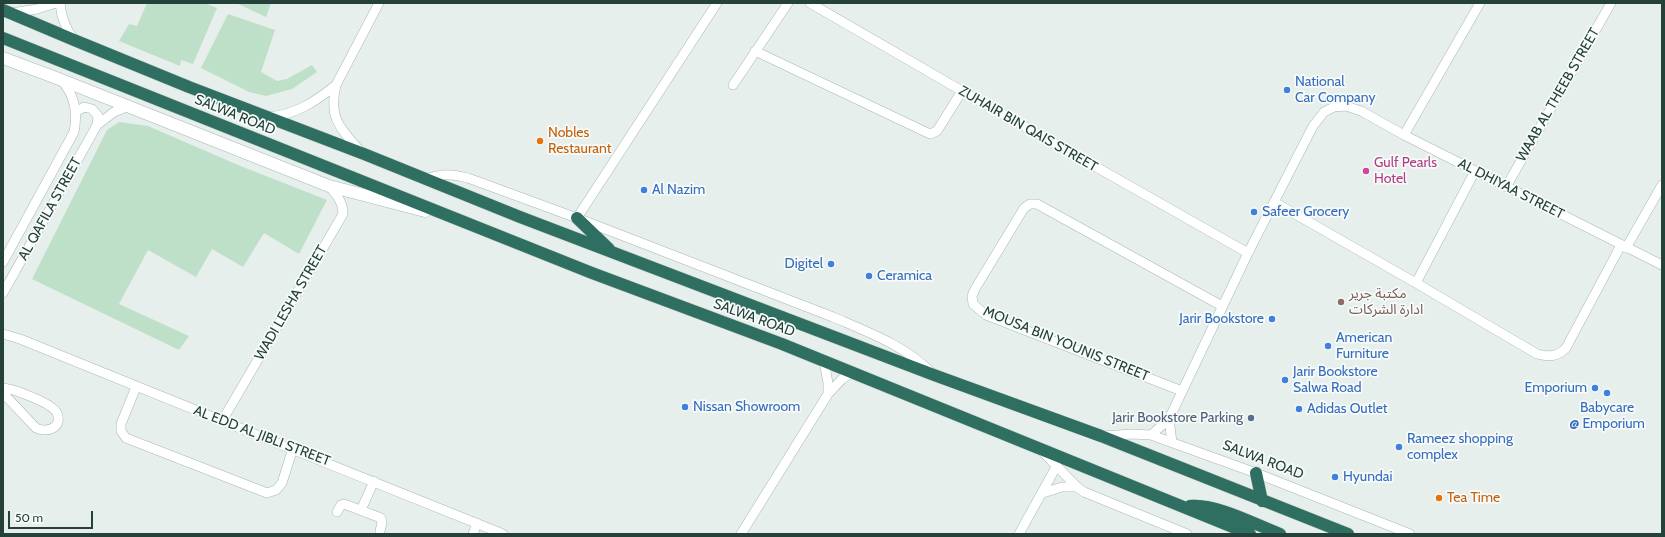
<!DOCTYPE html>
<meta charset="utf-8">
<style>
body{margin:0}
#map{position:relative;width:1665px;height:537px;overflow:hidden;background:#e6efeb;font-family:Cabin,sans-serif}
canvas{display:block}
.frame{position:absolute;inset:0;border:4px solid #24423a;pointer-events:none}
.scale{position:absolute;left:8px;top:511px;width:85px;height:18px;box-sizing:border-box;border:2px solid #24423a;border-top:0;padding-left:5px;font-size:12px;line-height:14px;white-space:nowrap;color:#24423a;-webkit-text-stroke:3px #f7fbf9;paint-order:stroke}
</style>
<div id="map">
<canvas width="1665" height="537"></canvas>
<div class="frame"></div>
<div class="scale">50 m</div>
</div>
<script>
const ctx = document.querySelector('canvas').getContext('2d');
ctx.lineJoin = 'round';
function fill(path, color) { ctx.fillStyle = color; ctx.fill(path, 'evenodd'); }
function strokePath(path, color, width, dash) { ctx.strokeStyle = color; ctx.lineWidth = width; ctx.lineCap = dash ? 'butt' : 'round'; ctx.setLineDash(dash || []); ctx.stroke(path); }
function write(font, color, halo, rows, align = 'center') {
  ctx.font = font + ' Cabin,"Noto Sans Arabic",sans-serif'; ctx.lineWidth = 3.5; ctx.setLineDash([]); ctx.textBaseline = 'middle'; ctx.strokeStyle = halo; ctx.fillStyle = color; for (const [text, x, y, turn = 0] of rows) {
    ctx.save(); ctx.translate(x, y); ctx.rotate((+turn || 0) * Math.PI / 180); ctx.textAlign = isNaN(turn) ? turn : align; if (halo) ctx.strokeText(text, 0, 0); ctx.fillText(text, 0, 0); ctx.restore();
  }
}
const green = new Path2D(`
 M147 3H205L217 8 193 64 181 60 180 66 119 41 129 24 137 26Z
 M236 3H271L266 17Z
 M228 14 275 30 261 72 277 81 287 79 312 65 317 72 292 89 266 96 249 92 201 68Z
 M119 122 148 126 238 165 327 200 299 254 264 233 243 267 212 249 196 277 148 250 119 304 189 336 179 350 32 279 107 130Z`);
const minor = new Path2D(`
 M60 3C61 17 66 29 74 40
 M810 3 962 91 1248 253
 M12 13 37 9 56 3
 M755 51 930 134 937 131 962 91
 M733 85 788 3
 M76 112 84 107 92 109 98 116 97 125
 M268 117C295 115 315 102 336 85
 M1404 135 1480 3
 M362 153C341 129 328 119 336 85L379 3
 M426 179C443 173 451 174 468 178L577 218 833 317C868 332 906 346 933 374
 M1506 187 1611 3
 M1274 202 1416 283 1537 354C1549 357 1557 357 1566 348L1621 245
 M577 218 717 3
 M1626 248 1662 185
 M3 262 74 132C78 112 75 95 61 80
 M1416 283 1475 171
 M3 293 97 125 114 112 129 106
 M3 334 20 339C180 405 342 469 503 534
 M824 361 828 383V394
 M136 387 121 424V431L126 438 267 493 276 490 282 483 293 448
 M3 388C14 389 52 403 57 413 63 428 47 433 36 428L3 393
 M1182 391 986 315 973 304 972 296 975 289 1024 208 1030 204H1037L1222 306
 M1169 419 1172 442
 M222 421 343 214C343 201 336 195 329 186
 M1151 435 1169 419 1248 253 1313 126 1324 112 1334 107 1346 106 1361 111 1404 135 1662 265
 M1103 436 1132 434 1151 435 1256 473 1410 534
 M1042 451 1077 487 1084 492 1187 534
 M1043 493 1062 487H1077
 M361 510 374 481
 M337 512 341 505 344 504 381 518 382 523 380 531
 M473 534 477 523
 M741 534 828 394 842 379 852 372
 M1019 534 1056 467`);
const secondary = new Path2D(`
 M3 58 59 79 329 186 425 211`);
const motorway = new Path2D(`
 M3 10 74 40 189 87 364 154 520 217 934 375 1101 436 1348 534
 M3 38 592 273 782 344 1250 534
 M577 218 609 249
 M1256 473 1262 501
 M1190 506C1218 504 1254 524 1280 534`);
const markers = [
 [1287,90,4,"#3f7fe0"],
 [540,141,4,"#e8710a"],
 [1366,171,4,"#d1479c"],
 [644,190,4,"#3f7fe0"],
 [1254,212,4,"#3f7fe0"],
 [831,264,4,"#3f7fe0"],
 [869,276,4,"#3f7fe0"],
 [1341,302,4,"#8d6e63"],
 [1272,319,4,"#3f7fe0"],
 [1328,346,4,"#3f7fe0"],
 [1285,380,4,"#3f7fe0"],
 [1595,388,4,"#3f7fe0"],
 [1607,393,4,"#3f7fe0"],
 [685,407,4,"#3f7fe0"],
 [1299,409,4,"#3f7fe0"],
 [1251,418,4,"#5c6f8a"],
 [1399,447,4,"#3f7fe0"],
 [1335,477,4,"#3f7fe0"],
 [1439,498,4,"#e8710a"]
];
const shopNames = [
 ["National",1295,82],
 ["Car Company",1295,98],
 ["Al Nazim",652,190],
 ["Safeer Grocery",1262,212],
 ["Digitel",823,264,"right"],
 ["Ceramica",877,276],
 ["Jarir Bookstore",1264,319,"right"],
 ["American",1336,338],
 ["Furniture",1336,354],
 ["Jarir Bookstore",1293,372],
 ["Salwa Road",1293,388],
 ["Emporium",1587,388,"right"],
 ["Nissan Showroom",693,407],
 ["Babycare",1607,408,"center"],
 ["@ Emporium",1607,424,"center"],
 ["Adidas Outlet",1307,409],
 ["Rameez shopping",1407,439],
 ["complex",1407,455],
 ["Hyundai",1343,477]
];
const streetNames = [
 ["WAAB AL THEEB STREET",1558,95,-60],
 ["SALWA ROAD",235,115,22],
 ["ZUHAIR BIN QAIS STREET",1028,129,30],
 ["AL DHIYAA STREET",1511,189,27],
 ["AL QAFILA STREET",50,209,-61],
 ["WADI LESHA STREET",291,303,-60],
 ["SALWA ROAD",754,318,20],
 ["MOUSA BIN YOUNIS STREET",1066,344,22],
 ["AL EDD AL JIBLI STREET",262,436,21],
 ["SALWA ROAD",1263,460,21]
];
const foodNames = [
 ["Nobles",548,133],
 ["Restaurant",548,149],
 ["Tea Time",1447,498]
];
const hotelNames = [
 ["Gulf Pearls",1374,163],
 ["Hotel",1374,179]
];
const educationNames = [
 ["مكتبة جرير",1349,294],
 ["ادارة الشركات",1349,310]
];
const serviceNames = [
 ["Jarir Bookstore Parking",1243,418]
];
fill(green, '#bfe0c8');
strokePath(minor, '#a8b8b2', 10);
strokePath(secondary, '#a4bbb3', 13);
strokePath(motorway, '#c2cac8', 13);
strokePath(minor, '#fff', 9);
strokePath(secondary, '#fff', 12);
strokePath(motorway, '#2f6f62', 12);
for (const [x, y, r, color] of markers) { const dot = new Path2D(); dot.arc(x, y, r, 0, 2 * Math.PI); ctx.fillStyle = color; ctx.fill(dot); strokePath(dot, '#f7fbf9', 1.5); }
write('14px', '#366cbe', '#f7fbf9', shopNames, 'left');
write('14px', '#24423a', '#f7fbf9', streetNames);
write('14px', '#c56008', '#f7fbf9', foodNames, 'left');
write('14px', '#b23c85', '#f7fbf9', hotelNames, 'left');
write('14px', '#785e54', '#f7fbf9', educationNames, 'left');
write('14px', '#4e5e75', '#f7fbf9', serviceNames, 'right');
</script>
